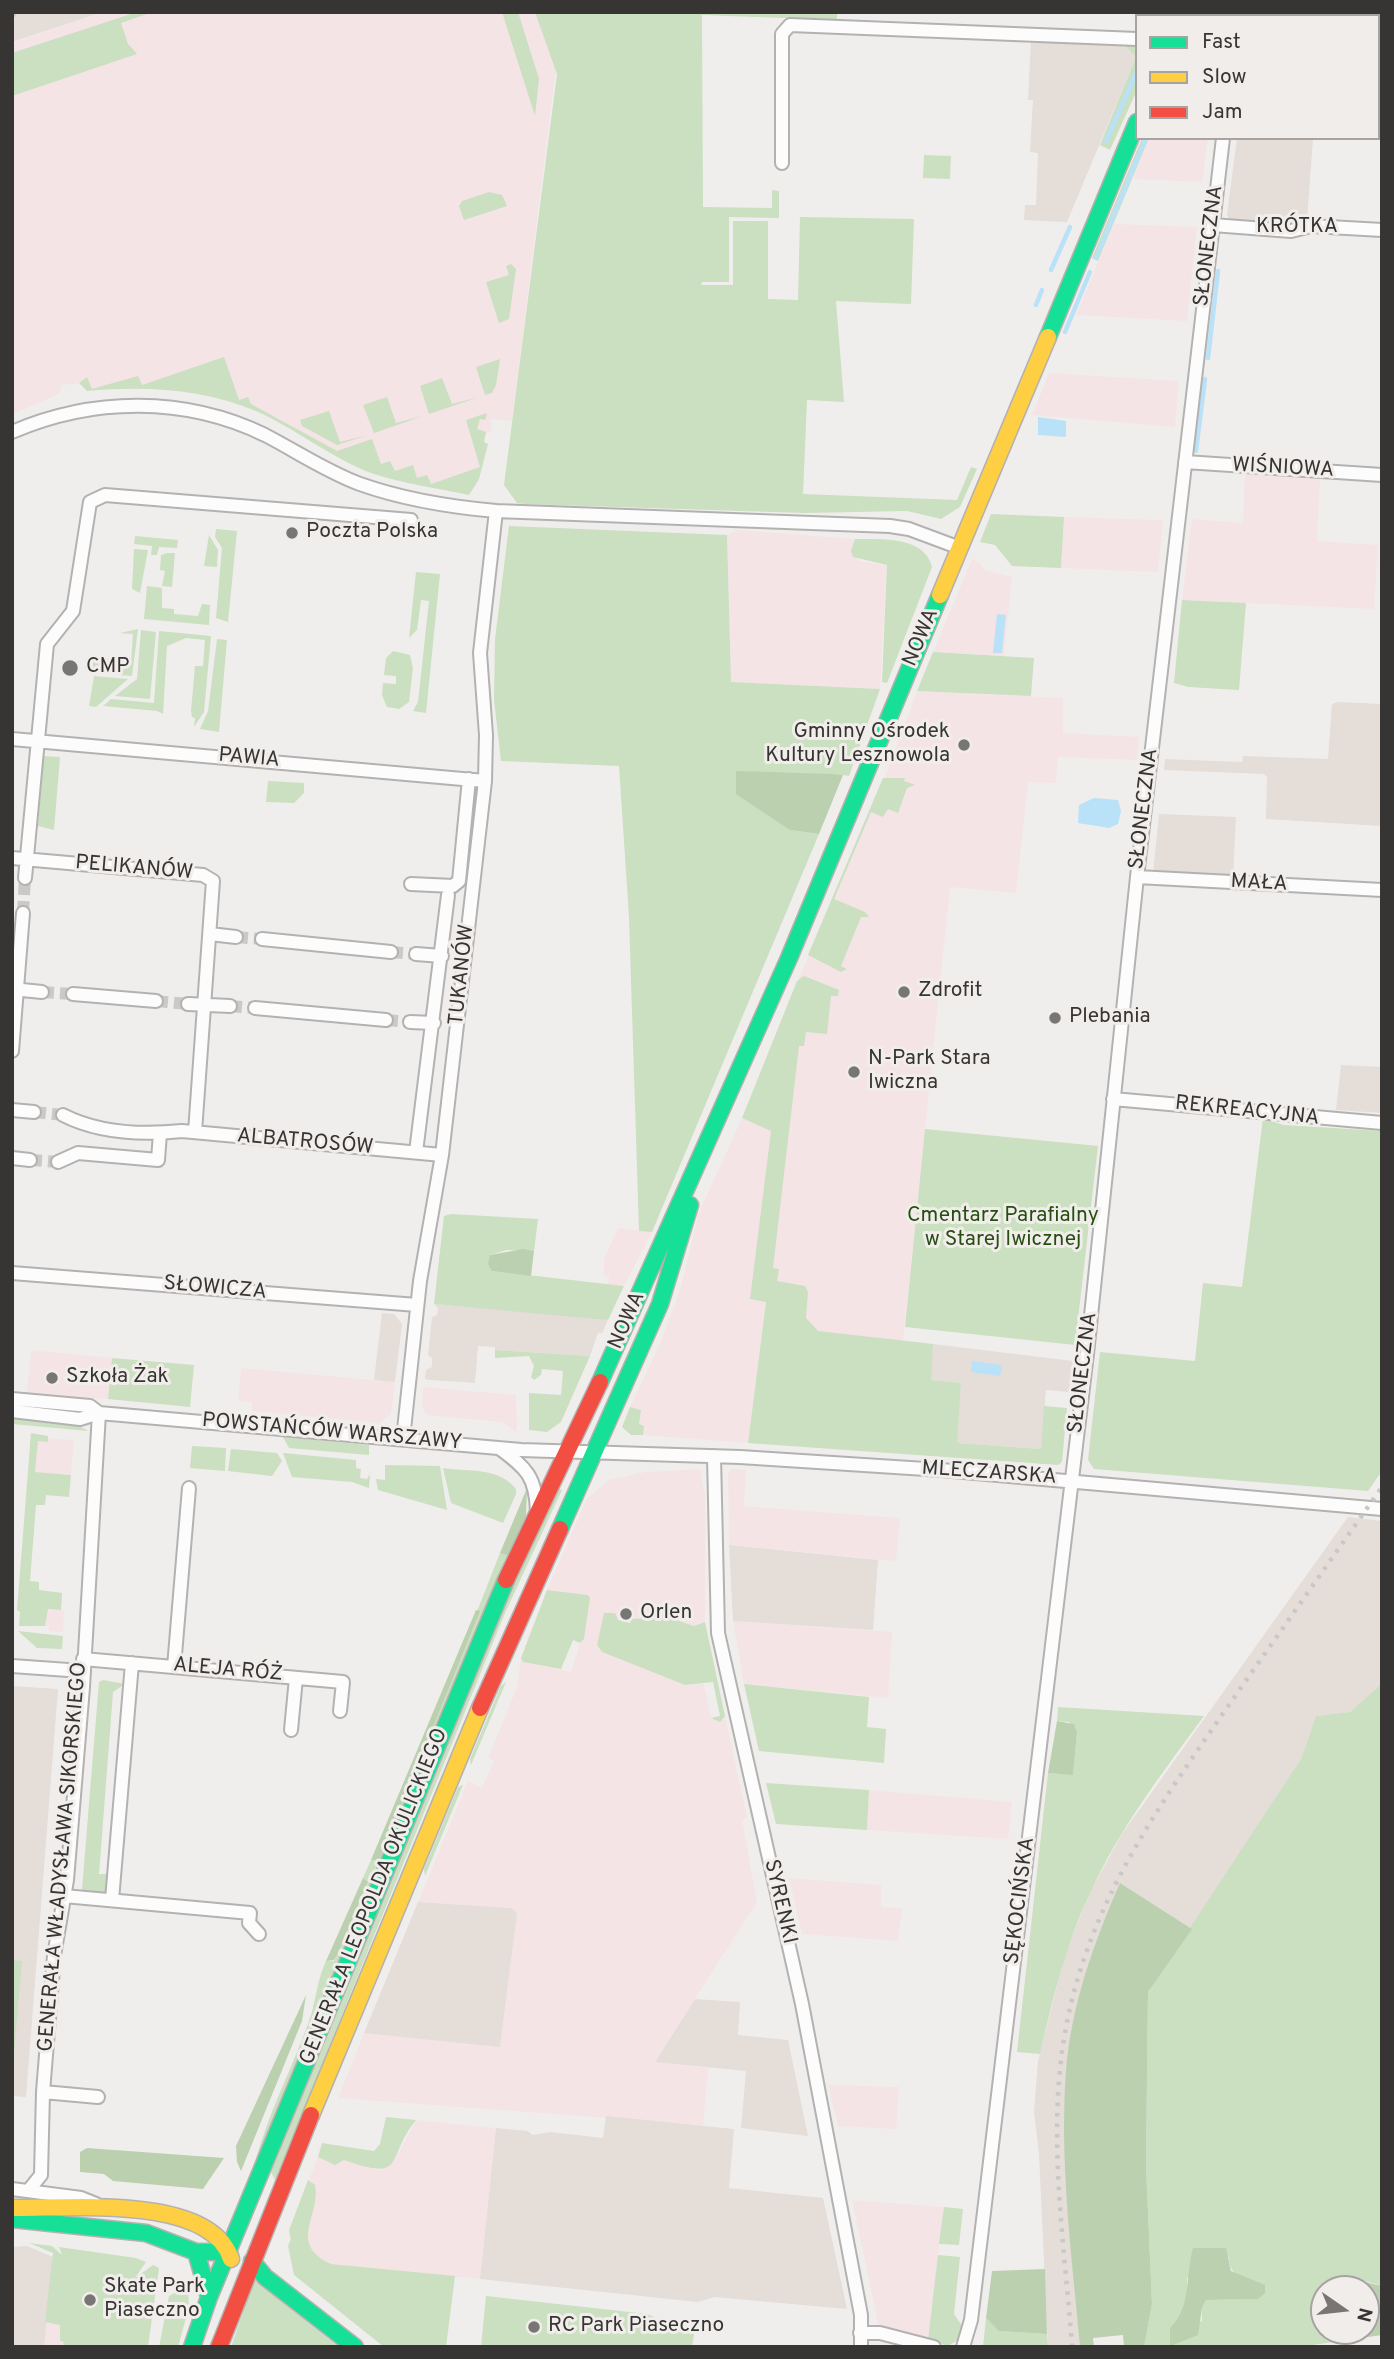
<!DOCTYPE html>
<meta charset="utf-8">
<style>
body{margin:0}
#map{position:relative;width:1394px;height:2359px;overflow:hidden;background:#f0eeec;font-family:Overpass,sans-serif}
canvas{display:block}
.frame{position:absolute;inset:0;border:14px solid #363534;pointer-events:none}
.legend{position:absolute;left:1135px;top:14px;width:245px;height:126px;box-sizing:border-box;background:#f1edeb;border:2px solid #a6a3a2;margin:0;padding:9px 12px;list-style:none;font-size:21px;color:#363534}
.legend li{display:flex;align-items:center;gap:14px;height:35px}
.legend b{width:35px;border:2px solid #a6a3a2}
.north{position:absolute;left:1310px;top:2275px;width:70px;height:70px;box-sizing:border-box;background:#f1edeb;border:2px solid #a6a3a2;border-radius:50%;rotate:104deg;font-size:19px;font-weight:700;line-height:28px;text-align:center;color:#363534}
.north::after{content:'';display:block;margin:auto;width:24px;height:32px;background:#777674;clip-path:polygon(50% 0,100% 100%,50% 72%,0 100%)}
</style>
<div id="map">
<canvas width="1394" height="2359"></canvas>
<div class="frame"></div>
<ul class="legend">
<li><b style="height:9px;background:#16e098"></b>Fast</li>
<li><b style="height:9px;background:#ffcf43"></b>Slow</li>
<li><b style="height:9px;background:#f24e42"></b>Jam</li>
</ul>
<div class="north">N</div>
</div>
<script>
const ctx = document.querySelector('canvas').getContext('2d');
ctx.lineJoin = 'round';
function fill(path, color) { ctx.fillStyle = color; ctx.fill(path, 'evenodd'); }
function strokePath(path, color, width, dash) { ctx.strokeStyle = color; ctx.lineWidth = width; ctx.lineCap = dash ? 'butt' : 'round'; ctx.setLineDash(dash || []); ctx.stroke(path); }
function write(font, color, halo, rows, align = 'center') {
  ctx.font = font + ' Overpass,sans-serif'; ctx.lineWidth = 6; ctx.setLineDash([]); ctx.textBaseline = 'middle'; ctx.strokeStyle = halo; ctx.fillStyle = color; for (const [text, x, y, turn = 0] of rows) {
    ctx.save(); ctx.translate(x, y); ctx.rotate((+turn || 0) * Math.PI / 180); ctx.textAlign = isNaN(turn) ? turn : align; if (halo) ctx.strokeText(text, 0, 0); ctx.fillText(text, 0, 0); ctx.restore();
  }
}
const commercial = new Path2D(`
 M103 12H563L512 421 489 419 492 424 490 433H486L484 442 488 444 479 479 469 495 372 473 256 411 212 396 184 391 130 387 87 391 81 383 62 385 59 394 15 413 12 417V43Z
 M1149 138H1208L1202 182 1133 179Z
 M1114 224 1197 227 1187 321 1076 315Z
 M1049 373 1179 381 1175 427 1032 415Z
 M1245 473 1271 477 1277 474 1311 476 1320 479 1317 541 1378 545 1374 609 1182 600 1192 519 1243 523Z
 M1064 517 1163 520 1158 572 1061 568Z
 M736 530 855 539 851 551 859 561 887 565 880 689 731 682 727 535Z
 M972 559 981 564 984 570 1012 577 1004 656 933 652Z
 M917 691 1063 698V733L1139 737 1137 760 1058 757 1056 783 1028 782 1016 893 950 887 903 1342 802 1330 766 1301 748 1443 643 1435 644 1426 639 1424 641 1410 630 1407 660 1344 681 1287 698 1215 742 1118 771 1130 785 1011 885 777Z
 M618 1228 652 1232 624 1286 608 1285 609 1276 603 1275 605 1257Z
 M31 1350 112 1358 108 1399 27 1393Z
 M241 1368 395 1382 391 1414 380 1423 252 1411V1402L238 1401Z
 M423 1387 516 1395 517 1433 502 1422 427 1415 422 1407Z
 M48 1438 74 1440 71 1475 35 1472 38 1441Z
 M700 1469 705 1494V1622L694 1626 676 1620 659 1608 650 1618 631 1623 605 1613 597 1645 602 1652 685 1685 704 1684 711 1718 720 1722 725 1716 747 1818 742 1820 757 1902 655 2061 708 2068 703 2125 338 2098 364 2033 500 2046 517 1913 511 1908 418 1902 468 1781 482 1788 494 1761 488 1758 517 1687 521 1658 523 1662 571 1672 580 1643 584 1639 590 1598 587 1595 547 1590 586 1500 608 1480 645 1472Z
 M732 1469 746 1470 744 1506 900 1518 896 1561 729 1545 728 1473Z
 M48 1609 64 1610 63 1632 49 1631V1626H45Z
 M733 1621 892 1632 888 1698 744 1684Z
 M869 1790 1012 1802 1008 1839 867 1830Z
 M789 1878 881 1885V1907L902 1908 898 1941 802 1934Z
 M828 2085 899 2087 896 2129 838 2126Z
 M416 2120 496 2128 480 2279 291 2260 289 2230 318 2157 335 2165 344 2160 380 2171 399 2152Z
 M852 2200 944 2207 928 2340 879 2327Z
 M45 2322 60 2324V2341H63L64 2347H44Z`);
const built = new Path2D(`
 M12 12H103L12 42Z
 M1251 12 1382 15V49H1378V16H1251Z
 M1031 41 1124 45 1136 57 1067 222 1024 220 1025 205H1036L1038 153 1030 152 1033 100H1028Z
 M1237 138 1313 139 1307 220 1293 226 1231 222 1227 215Z
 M1338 702 1382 704V826L1266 819 1267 777 1264 774 1164 770 1165 759 1242 762 1243 756 1328 759 1332 704Z
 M1159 814 1236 817 1233 878 1153 873Z
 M1341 1065 1382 1067V1113L1336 1110Z
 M434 1304 582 1316 608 1320 602 1333H598L590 1356 495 1350V1347L478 1346 475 1383 430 1380 425 1379 426 1370 432 1367V1358L428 1355 432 1317 437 1315 438 1308Z
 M382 1313 394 1314 402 1324 395 1382 374 1380Z
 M933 1344 1073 1361 1069 1392 1046 1390 1041 1449 956 1443 961 1383 930 1380Z
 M1348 1517 1382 1521V1683L1350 1712 1316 1716 1301 1759 1192 1929 1120 1883 1064 2105 1065 2176 1080 2347H1048L1039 2154 1034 2112 1038 2061 1065 1954 1091 1890 1122 1834Z
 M729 1545 878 1560 873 1630 733 1621Z
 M12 1686 58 1689 26 2097 12 2096Z
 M418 1902 511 1908 517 1913 500 2047 364 2033Z
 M695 1999 740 2002 738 2035 788 2040 808 2136 741 2128 746 2071 655 2062Z
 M606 2116 734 2129 729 2188 823 2198 847 2309 714 2297 698 2302 480 2279 496 2128 527 2131 533 2135 550 2132 603 2138Z
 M27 2246 53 2257 44 2347H12V2247Z`);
const green = new Path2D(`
 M137 12H153L121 23 128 44 137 54 12 96V53Z
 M502 12H518L539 79 535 116Z
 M535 12H837V20L702 15 703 207 772 208V190L779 191V218L729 217V282H702L701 285H733V221H768V299L798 300 800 217 914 219 911 304 836 301 844 402 807 400 803 494 957 500 971 467 977 469 960 507 941 519 907 511 804 513 524 504 517 503 504 485 557 74Z
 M1137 43V90L1110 150 1100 145 1136 57 1124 45Z
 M1142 138H1149L1098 261 1092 258Z
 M924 155 951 156 950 179 923 178Z
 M489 192 502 195 507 206 464 220 459 206 462 201Z
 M511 264 516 269 509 319 499 323 486 282 509 275 506 266Z
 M224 357 239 400 248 397 251 404 337 451 372 439 381 464 390 461 395 471 413 465 417 478 427 475 431 484 480 467 466 420 487 413 485 420 480 419 477 429 486 432 484 442 488 444 479 479 469 495C437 488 405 484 374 474 334 460 295 428 256 411 201 388 145 386 87 391L79 383 87 377 92 389 138 376 142 385Z
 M500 359 496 385 492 393 485 395 476 367Z
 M442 378 452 404 479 397 429 414 420 386Z
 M387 397 396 423 423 416 374 433 363 405Z
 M329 411 340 442 368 435 337 445 302 426 300 420Z
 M991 514 1064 517 1061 568 1012 566 995 545 980 542Z
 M509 526 727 535 731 682 880 689 849 776 843 775 790 830 819 834 652 1232 639 1231 629 917 619 766 501 761 494 700 495 639Z
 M216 529 237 531 228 622 216 618 222 548 215 537Z
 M209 535 218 550 217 567 204 566Z
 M135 536 178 540 177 548 159 547 157 555H151L152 546 134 544Z
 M855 539C881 539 925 536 932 567L887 683 882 682 887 565 853 557 851 551Z
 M134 549 148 550 140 593 132 589Z
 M167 553H175L172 587 162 586 165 571 160 570 161 555Z
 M416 572 440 574 426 713 413 711 418 702 429 601 421 600 417 630 409 638Z
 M147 586 162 588V608L174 609V614L198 616 202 604 210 605 209 625 144 619Z
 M1182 600 1246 603 1239 690 1188 687 1174 683Z
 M138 629 132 676 92 673 94 656 131 663 133 634 120 633Z
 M141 630 156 632 150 699 115 696 137 679Z
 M159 631 211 636 204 712 194 727 195 718 192 717 191 711 195 666H203L205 640 186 638 167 646 163 714 157 711 103 706 111 699 154 703Z
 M217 639 227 640 219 732 200 729 208 711Z
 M393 651 410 655 413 668 409 702 399 709 387 707 382 695 383 683 396 684V676L384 675 386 658Z
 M933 652 1034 658 1031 696 917 691Z
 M94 676 128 679 96 707 89 706Z
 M43 756 60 757 54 830 38 826Z
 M883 778H905L904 781 915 785 907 788 898 813 888 809 883 817 871 812 834 899 865 912 869 917H861L841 966 847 969 841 972 808 955Z
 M268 781 304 783V793L294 803 266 802Z
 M804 976 839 990 838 996H831L827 1034 806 1032 804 1046H799L773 1268 779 1269 777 1281 805 1286 808 1292 806 1318 818 1331 933 1344 931 1380 961 1383 957 1443 1041 1449 1044 1406 1067 1408 1062 1462 1058 1465 748 1443 766 1302 750 1299 771 1131 742 1118 797 981Z
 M1263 1118 1283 1125 1382 1131V1471L1368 1491 1094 1469 1088 1460 1100 1352 1195 1361 1203 1283 1242 1287Z
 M925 1129 1098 1146 1075 1345 905 1327Z
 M451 1214 538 1219 534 1251 507 1250 490 1255 492 1271 624 1286 608 1320 434 1304 444 1216Z
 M495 1350 590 1356 561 1422 547 1432 529 1430V1393L561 1395 563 1371 542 1369 541 1375 534 1380 531 1377 534 1366 529 1356 495 1358Z
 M112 1358 194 1365 190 1407 108 1399Z
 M630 1407 641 1410 639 1424 644 1426 643 1435H631L622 1427Z
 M12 1416C30 1421 77 1421 88 1431L12 1424Z
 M31 1433 48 1436V1442L38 1441 35 1472 71 1475 69 1497 46 1495 45 1505H36L30 1581 39 1582V1590L62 1593 61 1610 48 1609 45 1626H19L20 1612 17 1610Z
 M283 1437 369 1445V1455L289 1448Z
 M192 1446 226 1448 225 1471 190 1468Z
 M231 1449 277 1453 282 1461 272 1476 228 1471Z
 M283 1453 356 1460V1468L361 1469 360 1478 367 1479 370 1474 369 1488 352 1482 292 1477Z
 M385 1465 440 1466 447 1510 378 1490 376 1479 385 1480Z
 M443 1468C469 1472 499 1467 516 1489V1494L503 1523 451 1503Z
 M557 1488 562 1490 505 1613 275 2180 271 2172 500 1608Z
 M500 1553 509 1556 257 2164 255 2162C268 2114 291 2070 308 2024 316 2004 316 1982 326 1961H334L338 1954 368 1883 363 1878 371 1860H379Z
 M547 1590 588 1595 590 1598 584 1639 580 1643 573 1640 561 1669 523 1662 521 1658Z
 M658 1608 677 1615 676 1620 694 1626 705 1622 725 1716 720 1722 711 1718 720 1716 713 1682 685 1685 602 1652 597 1645 604 1613H615L618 1620 630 1623 632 1619 650 1618Z
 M18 1631 63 1636 62 1649 37 1648Z
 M103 1680 125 1684 113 1692 99 1874H107L106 1891 103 1894 86 1893 82 1889 99 1682Z
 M506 1682 471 1765 470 1759 501 1686Z
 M1382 1683V2286C1363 2280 1348 2276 1333 2289H1324V2331H1354L1361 2338 1299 2347H1144L1152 2304 1146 2166 1148 1992 1301 1759 1316 1716 1350 1712ZM1229 2257C1229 2279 1248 2279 1265 2286L1253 2299 1206 2300 1202 2308V2321L1170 2329C1184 2315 1189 2297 1187 2278Z
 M744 1684 869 1697 867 1727 886 1729 884 1763 759 1751Z
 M1058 1707 1204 1716C1163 1772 1120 1828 1091 1891 1066 1943 1053 1998 1040 2054L1017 2052 1048 1773 1073 1774 1077 1733 1069 1722 1057 1721Z
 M766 1783 869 1790 867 1830 776 1824Z
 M463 1785 425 1876 424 1869 458 1787Z
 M12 1960 22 1961 12 2075Z
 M386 2117 416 2120C385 2157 408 2183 344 2160L335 2165 318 2157 322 2143 374 2151 380 2144Z
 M308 2180 315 2185C321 2217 287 2243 331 2264L455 2276 446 2347H384L294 2275 288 2246 291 2239 289 2230Z
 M944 2207 963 2209 959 2245 939 2244Z
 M29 2243 52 2246 62 2255 59 2247 136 2258 146 2262 135 2278 153 2265 159 2268 148 2347H64L63 2341H60V2325L45 2322 53 2253Z
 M938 2255 960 2257 954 2314 965 2330 960 2339 948 2346 928 2340Z
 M254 2280 339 2347H231Z
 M183 2288H188L189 2307 178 2347H159L169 2296Z
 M486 2296 647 2314 668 2323 695 2329 692 2347H481Z
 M986 2318 1000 2331 1047 2334 1048 2347H983Z`);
const forest = new Path2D(`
 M736 771 831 774 843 775 819 834 790 830 736 794Z
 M523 1249 534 1251 531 1276 492 1271 488 1264 490 1255Z
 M527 1488 526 1516 509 1556 500 1553Z
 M476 1610 480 1611 379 1860H371Z
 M1057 1721 1074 1724 1077 1733 1073 1775 1048 1773Z
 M363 1878 368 1882 338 1954 334 1960 326 1961Z
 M1120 1883 1192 1929 1148 1992 1146 2166 1152 2304 1144 2347H1124L1123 2335 1093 2338 1094 2347H1080C1072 2255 1059 2163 1066 2071 1071 2006 1094 1942 1120 1883Z
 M306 1995 302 2021 241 2171 237 2162 236 2146Z
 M87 2148 224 2158 203 2189 113 2181 104 2174 80 2172V2152Z
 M1193 2248H1226L1231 2271 1265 2285V2293L1258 2299 1206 2300 1202 2308 1198 2335 1170 2346V2328C1192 2307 1185 2276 1193 2248Z
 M1045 2269 1047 2334 999 2331 986 2318 992 2271Z
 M1343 2280H1357L1382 2286V2335L1361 2338 1354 2331H1366V2289H1333Z`);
const water = new Path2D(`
 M1038 417 1066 421V437L1038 435Z
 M997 614 1006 615 1002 653H993Z
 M1094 798 1118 800 1121 811 1118 824 1109 828 1078 823 1079 805Z
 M972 1361 1002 1365 1000 1376 971 1372Z`);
const stream = new Path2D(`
 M1206 12 1208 16
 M1161 16 1163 12
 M1247 16V12
 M1106 141 1137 71
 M1096 258 1146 138
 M1051 270 1070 227
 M1036 305 1042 290
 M1065 332 1090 272
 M1208 358 1218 271
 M1196 451 1205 379`);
const streetTunnel = new Path2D(`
 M23 913 25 878
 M236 937 262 939
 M391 952 416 954
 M42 992 73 994
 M156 1001 188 1004
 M230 1006 255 1008
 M386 1020 410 1022
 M34 1112 63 1115
 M30 1160 58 1162`);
const street = new Path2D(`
 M1378 55H1382
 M782 163V34L790 25 1137 39
 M1213 225 1291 231 1311 226 1382 230
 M12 432C93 397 185 396 265 435 296 451 327 472 360 484 402 499 451 507 496 511L890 526 909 529 960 548
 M1185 462 1382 475
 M12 739 485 781
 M12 858 203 875 213 881 195 1132
 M1137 877 1382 890
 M25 878 47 644 73 611 90 502 105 495 411 520
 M411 884 453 886 459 881 469 779
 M210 934 236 937
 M262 939 391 952
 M416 954 442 956
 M12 989 42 992
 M73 994 156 1001
 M188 1004 230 1006
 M255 1008 386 1020
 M410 1022 434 1023
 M12 1051 23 913
 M1113 1099 1382 1123
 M12 1110 34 1112
 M63 1115C98 1133 143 1135 182 1131L442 1155
 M416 1152 448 895
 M12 1158 30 1160
 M58 1162 78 1153 158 1160 160 1133
 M12 1273 417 1305
 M12 1399 90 1406 99 1413
 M12 1411 80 1419 99 1413 521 1450 740 1457 941 1470 1382 1509
 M403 1439 420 1281 442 1155 485 781 486 735 480 653 496 511
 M499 1448C526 1468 536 1476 537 1512
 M714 1456 718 1633 802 2004 861 2315V2347
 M83 1659 343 1682 340 1711
 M12 1666 82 1671
 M174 1667 189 1488
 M291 1730 296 1678
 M64 1896 250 1913 249 1923 259 1934
 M112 1900 132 1663
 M43 2092 98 2097
 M12 2189 81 2198 96 2204
 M28 2191 41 2175 43 2092 54 1956 67 1880 83 1687 99 1413
 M860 2333H880L934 2347
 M963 2347 971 2320 1087 1354 1137 877 1223 138`);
const fast = new Path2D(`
 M1182 16 1184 12
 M1048 337 1137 122
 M600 1382 789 958 940 595
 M560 1529 660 1304 690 1205
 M12 2219 146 2233 196 2252H229
 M196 2252 209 2297
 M252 2261 265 2277 355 2347
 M192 2347 209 2297 506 1580`);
const slow = new Path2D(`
 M940 595 1048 337
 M311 2115 480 1708
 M12 2208C65 2209 210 2193 231 2259`);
const jam = new Path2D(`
 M506 1580 600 1382
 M480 1708 560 1529
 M219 2347 311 2115`);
const rail = new Path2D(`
 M12 15 21 12
 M1072 2347C1065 2249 1049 2149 1062 2052 1081 1912 1155 1812 1233 1699 1283 1628 1332 1558 1382 1487`);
const markers = [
 [292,533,7,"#777674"],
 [70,668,9,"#777674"],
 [964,745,7,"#777674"],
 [904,992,7,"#777674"],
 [1055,1018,7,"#777674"],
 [854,1072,7,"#777674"],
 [52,1378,7,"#777674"],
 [626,1614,7,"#777674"],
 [90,2300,7,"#777674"],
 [534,2327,7,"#777674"]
];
const streetNames = [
 ["KRÓTKA",1297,228],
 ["SŁONECZNA",1210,246,-83],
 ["WIŚNIOWA",1283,469,3],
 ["NOWA",922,638,-67],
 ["PAWIA",249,759,5],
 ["SŁONECZNA",1145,809,-83],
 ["PELIKANÓW",134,869,5],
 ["MAŁA",1259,884,3],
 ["TUKANÓW",463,975,-84],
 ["REKREACYJNA",1247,1112,6],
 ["ALBATROSÓW",305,1143,5],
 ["SŁOWICZA",215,1289,5],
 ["NOWA",628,1321,-66],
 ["SŁONECZNA",1084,1373,-83],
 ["POWSTAŃCÓW WARSZAWY",332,1433,5],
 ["MLECZARSKA",989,1474,4],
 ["ALEJA RÓŻ",228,1671,5],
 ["GENERAŁA WŁADYSŁAWA SIKORSKIEGO",64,1857,-85],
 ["GENERAŁA LEOPOLDA OKULICKIEGO",375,1897,-68],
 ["SĘKOCIŃSKA",1021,1901,-83],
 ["SYRENKI",779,1902,77]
];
const poiNames = [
 ["Poczta Polska",306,533],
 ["CMP",86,668],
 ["Gminny Ośrodek",950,733,"right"],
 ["Kultury Lesznowola",950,757,"right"],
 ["Zdrofit",918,992],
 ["Plebania",1069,1018],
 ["N-Park Stara",868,1060],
 ["Iwiczna",868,1084],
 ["Szkoła Żak",66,1378],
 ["Orlen",640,1614],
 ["Skate Park",104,2288],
 ["Piaseczno",104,2312],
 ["RC Park Piaseczno",548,2327]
];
const parkNames = [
 ["Cmentarz Parafialny",1003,1217],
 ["w Starej Iwicznej",1003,1241]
];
fill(commercial, '#f4e4e6');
fill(built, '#e4ddd8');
fill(green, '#cbdfc1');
fill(forest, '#bbd0ae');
fill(water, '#b9e1f8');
strokePath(stream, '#b9e1f8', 4.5);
strokePath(streetTunnel, '#cbc9c7', 12, [12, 6]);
strokePath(street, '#b4b2b1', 16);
strokePath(fast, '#b4b2b1', 19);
strokePath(slow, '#b4b2b1', 19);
strokePath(jam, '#b4b2b1', 19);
strokePath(street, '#fdfcfc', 12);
strokePath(fast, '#16e098', 16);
strokePath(slow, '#ffcf43', 16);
strokePath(jam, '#f24e42', 16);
strokePath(rail, '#c8c8c7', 4.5, [3.5, 7]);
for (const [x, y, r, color] of markers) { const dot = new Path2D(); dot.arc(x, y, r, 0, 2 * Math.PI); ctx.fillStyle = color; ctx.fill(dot); strokePath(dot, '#f1edeb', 2.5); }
write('21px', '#363534', '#f1edeb', streetNames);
write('21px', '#363534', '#f1edeb', poiNames, 'left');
write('21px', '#274e11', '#f1edeb', parkNames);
</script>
